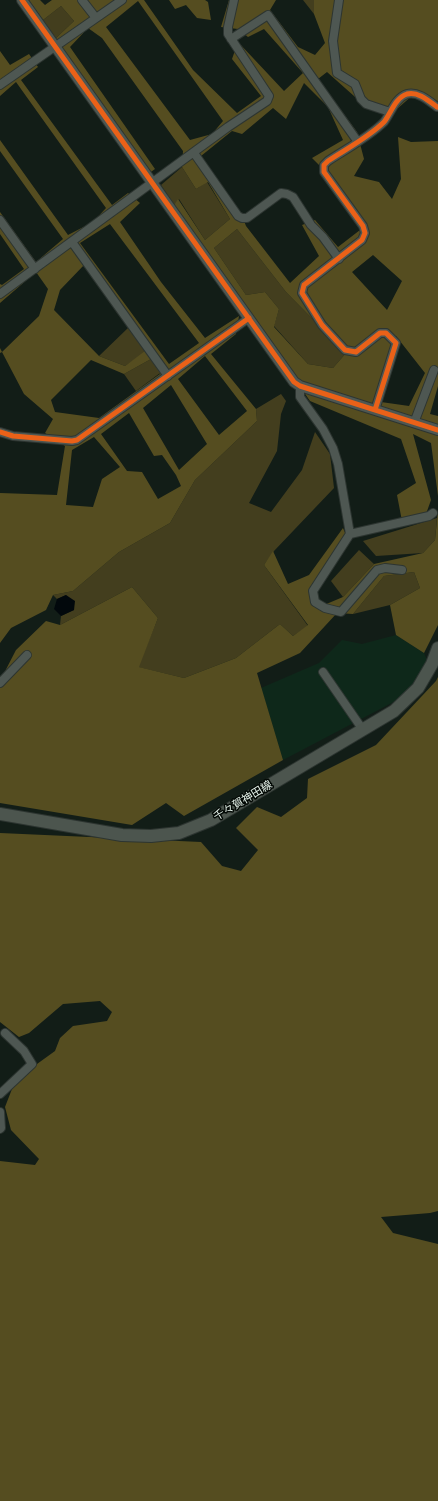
<!DOCTYPE html>
<meta charset="utf-8">
<style>
body{margin:0}
canvas{display:block;background:#121d17}
</style>
<canvas width="438" height="1501"></canvas>
<script>
const ctx = document.querySelector('canvas').getContext('2d');
ctx.lineJoin = 'round';
function fill(path, color) { ctx.fillStyle = color; ctx.fill(path, 'evenodd'); }
function strokePath(path, color, width, dash) { ctx.strokeStyle = color; ctx.lineWidth = width; ctx.lineCap = dash ? 'butt' : 'round'; ctx.setLineDash(dash || []); ctx.stroke(path); }
function write(font, color, halo, rows, align = 'center') {
  ctx.font = font + ' "Noto Serif","Noto Sans JP",serif'; ctx.lineWidth = 3; ctx.setLineDash([]); ctx.textBaseline = 'middle'; ctx.strokeStyle = halo; ctx.fillStyle = color; for (const [text, x, y, turn = 0] of rows) {
    ctx.save(); ctx.translate(x, y); ctx.rotate((+turn || 0) * Math.PI / 180); ctx.textAlign = isNaN(turn) ? turn : align; if (halo) ctx.strokeText(text, 0, 0); ctx.fillText(text, 0, 0); ctx.restore();
  }
}
const built = new Path2D(`
 M396 635 424 653 428 663 403 697 283 760 261 688 319 663 342 640 362 644Z`);
const green = new Path2D(`
 M303 0H314V14Z
 M61 6 74 21 55 39 43 20Z
 M182 167 196 189 207 182 230 219 205 240 179 199 174 205 161 185Z
 M237 229 286 292 346 353 333 368 308 364 274 326 279 309 265 292 246 295 214 248Z
 M128 328 146 352 125 366 99 356Z
 M151 359 160 373 136 391 124 374Z
 M281 394 286 401 281 414 277 451 249 503 271 512 302 470 315 432 330 454 334 488 274 551 264 565 308 626 293 636 280 624 236 658 184 678 138 667 158 618 132 587 60 625 61 616 74 610 66 595 57 599 53 595 73 591 119 552 170 523 195 480 257 421 256 409Z
 M437 518 435 540 423 553 376 556 363 541Z
 M359 550 374 564 343 597 331 581Z
 M414 572 420 588 390 605 353 614 384 576Z`);
const forest = new Path2D(`
 M28 0H40L45 5 52 0H144L193 70 237 113 261 96 232 59 238 42 284 91 303 73 264 29 248 37 238 29 221 27 229 0H276L270 10 298 47 315 55 325 43 314 14V0H438V106L414 94 397 109 363 104 327 72 318 79 357 132 364 159 354 176 379 182 392 199 401 179 398 137 411 142 438 141V386L430 414 438 416V496L431 443 413 434 431 500 426 514 402 521 397 495 416 483 401 439 310 401 174 205 178 199 205 240 230 219 208 182 196 189 182 167 183 151 102 38 88 28 70 47 155 169 148 174 55 39 74 21 61 6 43 20ZM138 1 223 121 212 134 190 140 106 27ZM304 83 328 107 343 140 312 158 328 174 362 219 360 230 338 247 315 220 302 225 319 256 290 283 246 226 241 213 201 156 232 131 242 134 273 108 286 119ZM237 229 286 292 346 353 333 368 308 364 274 327 279 309 265 292 246 295 214 248ZM373 255 402 281 387 310 352 272ZM396 336 425 373 409 406 374 401Z
 M169 0H205L208 2 211 20 197 18 186 5 175 9Z
 M0 51 10 65 29 54 38 67 21 80 112 205 128 193 140 203 120 222 161 282 205 338 239 316 236 334 211 354 256 409 257 421 195 480 170 523 119 552 73 591 53 595 46 610 11 628 0 643V493L57 495 65 446 45 433 53 419 24 394 2 352 0 353V348L2 352 39 316 48 289 36 272 0 303V284L2 285 24 269 0 234V212L36 262 63 239 0 151V140L68 235 93 222 106 208 16 82 0 96ZM110 224 199 343 169 364 80 243ZM84 265 145 351 125 366 99 356 54 310 60 290ZM205 356 247 411 219 435 178 379ZM151 359 160 374 99 418 55 412 51 400 91 360 124 374ZM171 385 207 444 179 470 143 408ZM129 413 154 456 162 455 176 475 181 486 158 499 142 472 127 471 101 434ZM94 437 120 467 102 479 93 507 66 505 72 450Z
 M438 510V625L424 653 396 635 390 605 420 588 414 572 384 576 353 614 337 613 300 653 257 673 283 760 184 816 166 803 132 825 0 803V681L16 650 46 621 60 625 132 587 158 618 139 667 184 678 236 658 280 624 293 636 308 625 264 565 273 551 288 584 309 575 343 528 346 535 315 593 324 605 343 597 374 564 423 553 435 540Z
 M438 677V1211L430 1213 381 1217 393 1233 438 1244V1501H0V1161L35 1165 39 1159 11 1130 5 1107 12 1089 37 1064 55 1051 60 1038 73 1026 107 1021 112 1012 100 1001 63 1004 29 1033 19 1037 0 1022V833L201 842 222 866 241 871 258 850 236 828 257 807 281 817 307 798 308 779 376 745 436 681Z`);
const water = new Path2D(`
 M66 595 75 601 74 610 61 616 54 609 57 599Z`);
const minor = new Path2D(`
 M82 0 96 18
 M339 0 333 41 337 73 355 84 361 99 366 104 390 112
 M231 39 268 15 358 142
 M0 85 122 0
 M194 153 238 216 242 218H247L281 193 287 194 293 197 311 225 323 237 339 259
 M0 220 35 269
 M72 242 168 376
 M0 294 228 127 267 101 269 96 228 34V27L234 0
 M300 386V397L323 429 333 448 338 464 350 534 429 516 433 513
 M375 410 396 343 386 333H380L356 352 345 350 322 325 302 293 304 285 362 240 365 233 363 226 324 172V165L328 161C346 149 369 137 384 122 391 113 395 98 407 94 418 91 429 101 437 107
 M414 423 434 370
 M0 432 13 436 72 441 77 440 249 318
 M350 534 313 591 315 602 325 608 341 612 377 570 385 568 402 570
 M323 672 363 730
 M0 683 27 655
 M0 1094 32 1064 24 1051 5 1033
 M0 1112 1 1128 0 1129`);
const tertiary = new Path2D(`
 M22 0 294 382 300 386 438 430`);
const secondary = new Path2D(`
 M0 814 122 835 151 836 179 833 211 820 394 711 418 688 432 664 438 648`);
const cycleway = new Path2D(`
 M22 0 294 382 300 386 438 430
 M375 410 396 343 386 333H380L356 352 345 350 322 325 302 293 304 285 362 240 365 233 363 226 324 172V165L328 161C346 149 369 137 384 122 391 113 395 98 407 94 418 91 429 101 437 107
 M0 432 13 436 72 441 77 440 249 318`);
const streetNames = [
 ["千々賀神田線",243,801,-31]
];
fill(built, '#0e281a');
fill(green, '#433e1e');
fill(forest, '#554d20');
fill(water, '#02080c');
strokePath(minor, '#2d3531', 10);
strokePath(tertiary, '#2d3531', 12);
strokePath(secondary, '#2d3531', 14);
strokePath(minor, '#4e5752', 8);
strokePath(tertiary, '#4e5752', 10);
strokePath(secondary, '#4c554e', 12);
strokePath(cycleway, '#ea6118', 5);
write('11px', '#e6f3eb', '#030905', streetNames);
</script>
